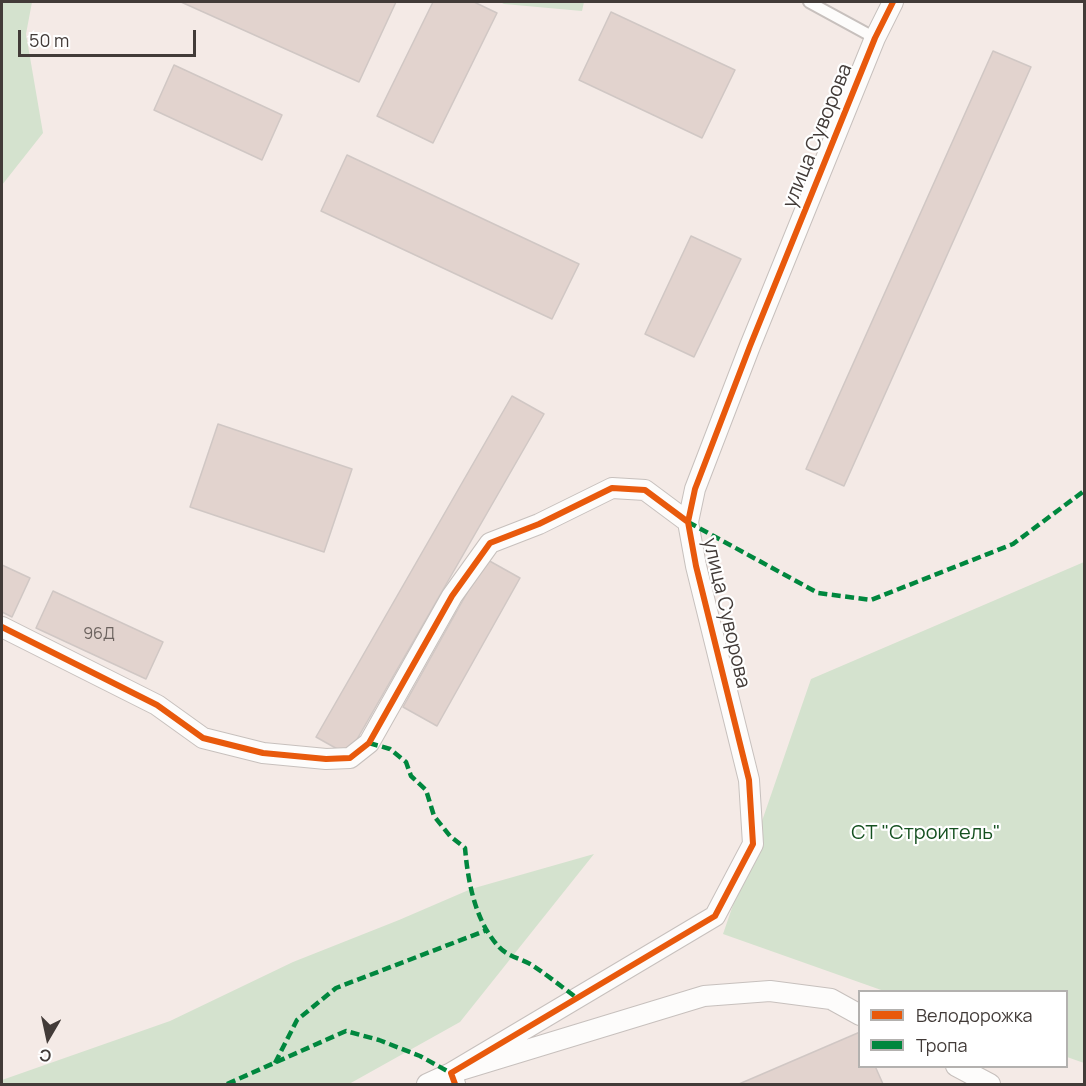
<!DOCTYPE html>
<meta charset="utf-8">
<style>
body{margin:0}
#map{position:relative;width:1086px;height:1086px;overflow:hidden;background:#f4eae6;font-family:Manrope,sans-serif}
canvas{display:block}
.frame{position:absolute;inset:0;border:3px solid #423b38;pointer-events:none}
.legend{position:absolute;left:858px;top:990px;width:210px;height:78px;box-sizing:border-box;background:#fff;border:2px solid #b3b1af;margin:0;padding:8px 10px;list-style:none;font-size:18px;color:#423b38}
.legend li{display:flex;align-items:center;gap:12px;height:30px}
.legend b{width:30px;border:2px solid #b3b1af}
.north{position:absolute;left:18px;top:1008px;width:60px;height:60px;-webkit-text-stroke:4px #fff;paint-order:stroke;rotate:189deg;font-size:16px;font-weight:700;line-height:24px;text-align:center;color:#423b38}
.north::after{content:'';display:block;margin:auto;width:21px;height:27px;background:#423b38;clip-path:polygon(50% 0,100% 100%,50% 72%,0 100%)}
.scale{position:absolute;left:18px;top:30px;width:178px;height:27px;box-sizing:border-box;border:3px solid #423b38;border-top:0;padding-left:8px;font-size:18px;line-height:21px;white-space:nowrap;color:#423b38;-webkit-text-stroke:4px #fff;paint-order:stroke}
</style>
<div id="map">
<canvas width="1086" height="1086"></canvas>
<div class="frame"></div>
<ul class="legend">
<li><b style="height:8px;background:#e8590c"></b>Велодорожка</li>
<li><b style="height:8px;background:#00873e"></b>Тропа</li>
</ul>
<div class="north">С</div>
<div class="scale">50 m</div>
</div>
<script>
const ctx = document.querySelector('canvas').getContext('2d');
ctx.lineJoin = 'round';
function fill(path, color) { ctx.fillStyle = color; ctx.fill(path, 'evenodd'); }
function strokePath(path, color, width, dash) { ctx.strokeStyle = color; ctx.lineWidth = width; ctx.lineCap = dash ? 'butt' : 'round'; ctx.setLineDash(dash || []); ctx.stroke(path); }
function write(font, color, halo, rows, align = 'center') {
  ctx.font = font + ' Manrope,sans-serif'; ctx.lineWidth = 4.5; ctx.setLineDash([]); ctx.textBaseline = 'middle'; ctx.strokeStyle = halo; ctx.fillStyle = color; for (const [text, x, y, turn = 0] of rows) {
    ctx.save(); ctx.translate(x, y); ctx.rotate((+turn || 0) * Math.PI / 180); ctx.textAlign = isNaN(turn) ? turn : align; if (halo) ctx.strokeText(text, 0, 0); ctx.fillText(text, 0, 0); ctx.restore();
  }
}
const green = new Path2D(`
 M2 2H32L26 34 43 133 2 185Z
 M500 2H584L582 11 504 4Z
 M1084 562V1063L1067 1057 1066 992 884 991 723 934 811 679Z
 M594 854 460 1022 349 1084H2V1080L170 1021 293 962 399 920 471 889Z`);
const building = new Path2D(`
 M181 2H396L359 82Z
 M433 2H474L497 13 433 143 377 116Z
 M611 12 735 70 702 138 579 80Z
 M993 51 1031 67 844 486 806 469Z
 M174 65 282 115 262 160 154 110Z
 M347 155 579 264 552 319 321 211Z
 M691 236 741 259 694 357 645 334Z
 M512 396 544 414 348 755 316 737Z
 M218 424 352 469 324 552 190 507Z
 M486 559 520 578 437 726 403 707Z
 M2 565 30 578 12 617 2 612Z
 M53 591 163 642 146 679 36 628Z
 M860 1032V1066H875L883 1084H739Z`);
const service = new Path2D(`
 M809 2 875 38`);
const minor = new Path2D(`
 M2 627 157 705 203 738 263 753 326 759 350 758 369 743 452 596 490 543 539 524 612 488 645 490 688 522
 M956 1066 990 1084
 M427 1084 451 1073 704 996 770 991 831 999 860 1015
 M455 1084 451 1073 715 916 753 844 749 780 696 566 688 522 695 489 750 346 875 38 893 2`);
const quiet = new Path2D(`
 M688 522 818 593 871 600 1013 544 1084 491
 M369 743 390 749 406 762 411 776 426 790 434 816 450 836 465 848C468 882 475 921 499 947 507 956 522 959 532 965 547 975 562 987 577 998
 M275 1063 297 1020 336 988 487 930
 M227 1084 346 1031 379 1040 420 1056 451 1073`);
const cycleway = new Path2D(`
 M2 627 157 705 203 738 263 753 326 759 350 758 369 743 452 596 490 543 539 524 612 488 645 490 688 522
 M455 1084 451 1073 715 916 753 844 749 780 696 566 688 522 695 489 750 346 875 38 893 2`);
const numberNames = [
 ["96Д",99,635]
];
const streetNames = [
 ["улица Суворова",818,136,-68],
 ["улица Суворова",726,613,77]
];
const parkNames = [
 ["СТ \"Строитель\"",926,833]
];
fill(green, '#d4e2ce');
fill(building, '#e2d3ce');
strokePath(building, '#d0c7c4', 1.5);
strokePath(service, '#c7c0bd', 14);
strokePath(minor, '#c7c0bd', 22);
strokePath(service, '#fdfcfb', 10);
strokePath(minor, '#fdfcfb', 20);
strokePath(quiet, '#00873e', 4.5, [9, 4.5]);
strokePath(cycleway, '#e8590c', 6);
write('16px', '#6b625e', null, numberNames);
write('20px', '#423b38', '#fff', streetNames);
write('20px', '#155120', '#fff', parkNames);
</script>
